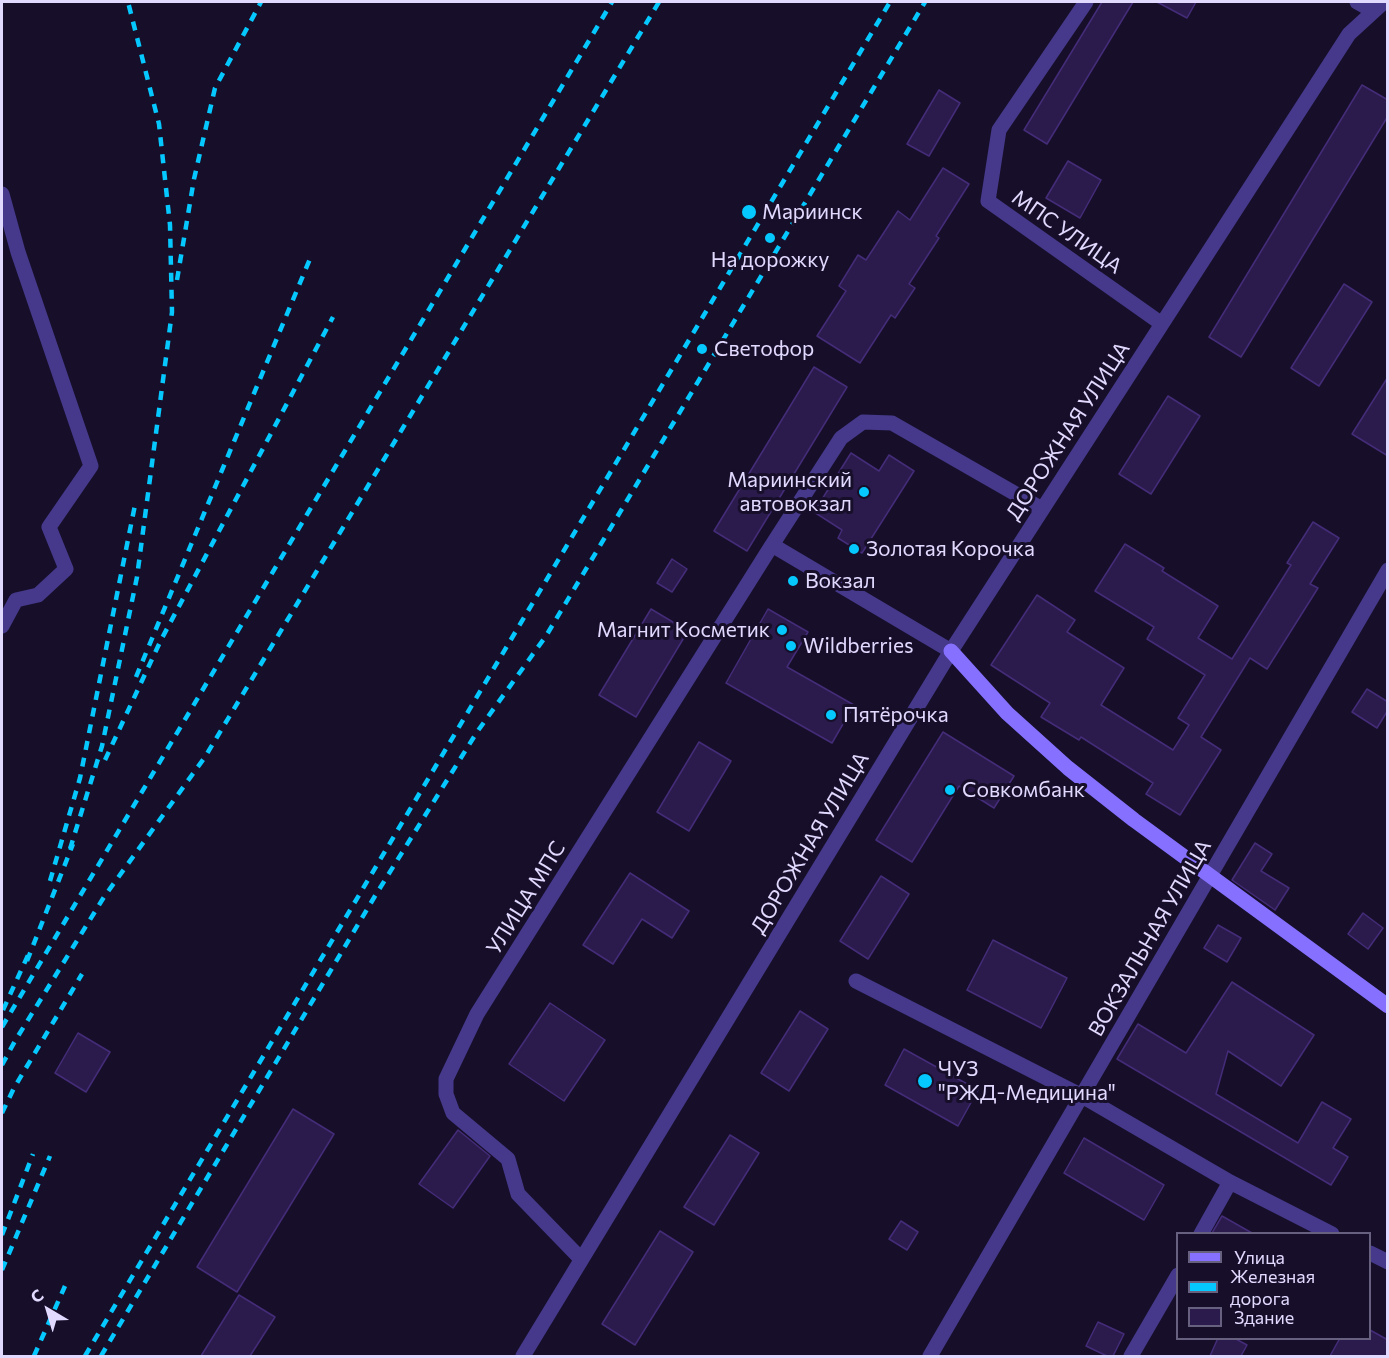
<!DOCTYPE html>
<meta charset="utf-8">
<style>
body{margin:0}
#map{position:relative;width:1389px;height:1358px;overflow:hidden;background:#170f2a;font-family:Commissioner,sans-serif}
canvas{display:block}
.frame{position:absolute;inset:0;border:3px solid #e2d9ff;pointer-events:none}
.legend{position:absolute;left:1176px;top:1232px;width:195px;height:108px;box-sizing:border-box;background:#170f2a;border:2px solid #68607f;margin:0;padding:8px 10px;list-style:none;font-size:18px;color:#e2d9ff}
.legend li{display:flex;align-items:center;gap:12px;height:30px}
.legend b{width:30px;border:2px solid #68607f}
.north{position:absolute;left:18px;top:1280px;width:60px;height:60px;-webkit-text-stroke:4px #170f2a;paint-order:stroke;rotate:322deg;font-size:16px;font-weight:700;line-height:24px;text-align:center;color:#e2d9ff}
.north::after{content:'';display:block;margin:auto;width:21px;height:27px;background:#e2d9ff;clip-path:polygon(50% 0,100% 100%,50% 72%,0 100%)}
</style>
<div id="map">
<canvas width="1389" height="1358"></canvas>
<div class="frame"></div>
<ul class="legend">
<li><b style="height:8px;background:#8570ff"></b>Улица</li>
<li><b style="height:8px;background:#05c8ff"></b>Железная дорога</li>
<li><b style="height:16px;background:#2b1b4c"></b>Здание</li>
</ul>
<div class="north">С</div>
</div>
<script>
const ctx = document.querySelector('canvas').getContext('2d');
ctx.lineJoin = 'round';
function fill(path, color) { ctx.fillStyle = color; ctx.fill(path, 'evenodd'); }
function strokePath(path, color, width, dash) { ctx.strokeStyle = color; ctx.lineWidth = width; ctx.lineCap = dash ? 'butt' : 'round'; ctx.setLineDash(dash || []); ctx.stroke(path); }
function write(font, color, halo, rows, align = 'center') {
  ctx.font = font + ' Commissioner,sans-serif'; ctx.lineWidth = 6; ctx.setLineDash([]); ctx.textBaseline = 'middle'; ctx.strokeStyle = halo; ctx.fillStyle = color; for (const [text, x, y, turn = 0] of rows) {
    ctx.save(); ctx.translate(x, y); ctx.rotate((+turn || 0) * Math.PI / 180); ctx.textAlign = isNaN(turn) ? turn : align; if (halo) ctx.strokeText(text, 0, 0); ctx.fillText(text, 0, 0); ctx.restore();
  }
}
const building = new Path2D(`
 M1102 2H1133L1047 144 1024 130Z
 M1157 2H1196L1187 18Z
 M1362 85 1388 100V116L1241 357 1209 337Z
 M939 90 960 103 929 156 907 144Z
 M1068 161 1101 180 1080 218 1046 198Z
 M943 168 969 184 936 236 939 238 909 284 915 288 895 318 891 315 860 363 817 336 846 291 839 286 858 255 866 260 898 211 910 220Z
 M1344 284 1372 302 1319 386 1291 368Z
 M814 367 847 387 747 551 714 531Z
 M1388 377V456L1352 434Z
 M1168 396 1200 416 1151 494 1119 474Z
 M851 453 879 471 889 455 914 471 862 553 838 538 842 530 814 512Z
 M1313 522 1339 538 1310 584 1318 588 1267 669 1250 658 1201 737 1221 750 1180 815 1146 794 1153 783 1081 737 1079 740 1041 717 1050 703 991 665 1037 595 1075 620 1067 632 1124 668 1101 705 1173 750 1189 725 1178 718 1205 675 1147 639 1154 627 1095 591 1125 544 1164 568 1162 571 1218 606 1198 638 1232 659 1291 565 1287 563Z
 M672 559 687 569 672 592 657 583Z
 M651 609 688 631 636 717 599 695Z
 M768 609 808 632 787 667 854 705 832 743 726 683Z
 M1367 689 1388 702V710L1377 728 1352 712Z
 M943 732 1014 776 994 808 959 786 912 862 876 840Z
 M699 742 731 761 689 831 657 812Z
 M1255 843 1272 854 1261 871 1289 888 1275 910 1232 880Z
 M630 873 689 911 672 938 642 919 613 964 583 945Z
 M881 876 909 894 868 959 840 941Z
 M1363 913 1383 928 1368 949 1348 934Z
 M1218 925 1241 938 1227 962 1204 948Z
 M993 940 1067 978 1041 1028 967 990Z
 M1232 982 1314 1035 1281 1086 1228 1051 1216 1094 1298 1143 1322 1102 1351 1119 1333 1148 1348 1157 1331 1185 1117 1059 1138 1024 1186 1053Z
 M550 1003 605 1040 564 1101 509 1064Z
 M800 1011 828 1029 789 1091 761 1073Z
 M78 1033 110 1052 86 1092 55 1073Z
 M904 1049 978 1090 958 1126 885 1085Z
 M293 1109 334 1134 237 1292 197 1267Z
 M458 1130 490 1156 453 1208 419 1184Z
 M730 1135 759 1153 714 1225 684 1207Z
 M1084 1138 1164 1185 1144 1220 1064 1173Z
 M1222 1216 1252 1233H1212Z
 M901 1221 918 1232 907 1250 889 1239Z
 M660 1231 693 1252 635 1345 602 1324Z
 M239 1295 275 1317 250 1356H201Z
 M1098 1322 1124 1334 1113 1356H1107L1086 1346Z
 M1370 1330 1388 1340V1356H1330L1340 1338H1370Z
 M1218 1338H1234L1247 1345 1241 1356H1210Z`);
const minor = new Path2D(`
 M1086 2 999 130 988 201 1162 324
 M1357 2 1373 11
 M2 194 18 252 91 466 49 527 66 569 38 595 16 600 2 626
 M951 651 772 545 841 438 863 422 892 423 1042 509
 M856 981 1082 1096 1230 1182 1332 1234
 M1201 1234 1230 1182
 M1370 1253 1388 1262
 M581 1259 518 1194 508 1159 453 1113 446 1094V1079L477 1014 772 545
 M523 1356 951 651 1349 34 1384 2
 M930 1356 1388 570
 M1131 1356 1178 1275`);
const secondary = new Path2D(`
 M951 651 1007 713 1068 768 1134 820 1388 1006`);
const rail = new Path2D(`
 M177 280 194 179 215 88 261 2
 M136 677 312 254
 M105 760 161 640 333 317
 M70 849 102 746 137 577 172 312 170 225 159 124 128 2
 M50 881 80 778 136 500
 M27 961 73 844
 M3 1010 29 953
 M2 1027 612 2
 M2 1065 15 1041 104 897 205 757 659 2
 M2 1113 14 1088 82 974
 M2 1235 33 1154
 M2 1270 50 1156
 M34 1356 65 1286
 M85 1356 890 2
 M101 1356 375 896 477 732 546 636 925 2`);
const markers = [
 [749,212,8,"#05c8ff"],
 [770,238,6,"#05c8ff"],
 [702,349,6,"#05c8ff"],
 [864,492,6,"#05c8ff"],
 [854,549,6,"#05c8ff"],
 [793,581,6,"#05c8ff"],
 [782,630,6,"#05c8ff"],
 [791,646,6,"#05c8ff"],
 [831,715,6,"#05c8ff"],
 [950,790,6,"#05c8ff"],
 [925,1081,8,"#05c8ff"]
];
const poiNames = [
 ["Мариинск",762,212],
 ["На дорожку",770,260,"center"],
 ["Светофор",714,349],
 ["Мариинский",852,480,"right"],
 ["автовокзал",852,504,"right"],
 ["Золотая Корочка",866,549],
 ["Вокзал",805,581],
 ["Магнит Косметик",770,630,"right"],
 ["Wildberries",803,646],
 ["Пятёрочка",843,715],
 ["Совкомбанк",962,790],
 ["ЧУЗ",938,1069],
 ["\"РЖД-Медицина\"",938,1093]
];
const streetNames = [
 ["МПС УЛИЦА",1067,232,35],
 ["ДОРОЖНАЯ УЛИЦА",1068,431,-57],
 ["ДОРОЖНАЯ УЛИЦА",810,843,-59],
 ["УЛИЦА МПС",526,898,-58],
 ["ВОКЗАЛЬНАЯ УЛИЦА",1150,938,-60]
];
fill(building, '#2b1b4c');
strokePath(building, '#442c79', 1.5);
strokePath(minor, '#46398b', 15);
strokePath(secondary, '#8570ff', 15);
strokePath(rail, '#05c8ff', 4.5, [9, 8]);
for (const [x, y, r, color] of markers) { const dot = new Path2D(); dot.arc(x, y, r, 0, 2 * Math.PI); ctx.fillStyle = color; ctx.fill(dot); strokePath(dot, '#170f2a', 2); }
write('21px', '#e2d9ff', '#170f2a', poiNames, 'left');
write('21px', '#e2d9ff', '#170f2a', streetNames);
</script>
